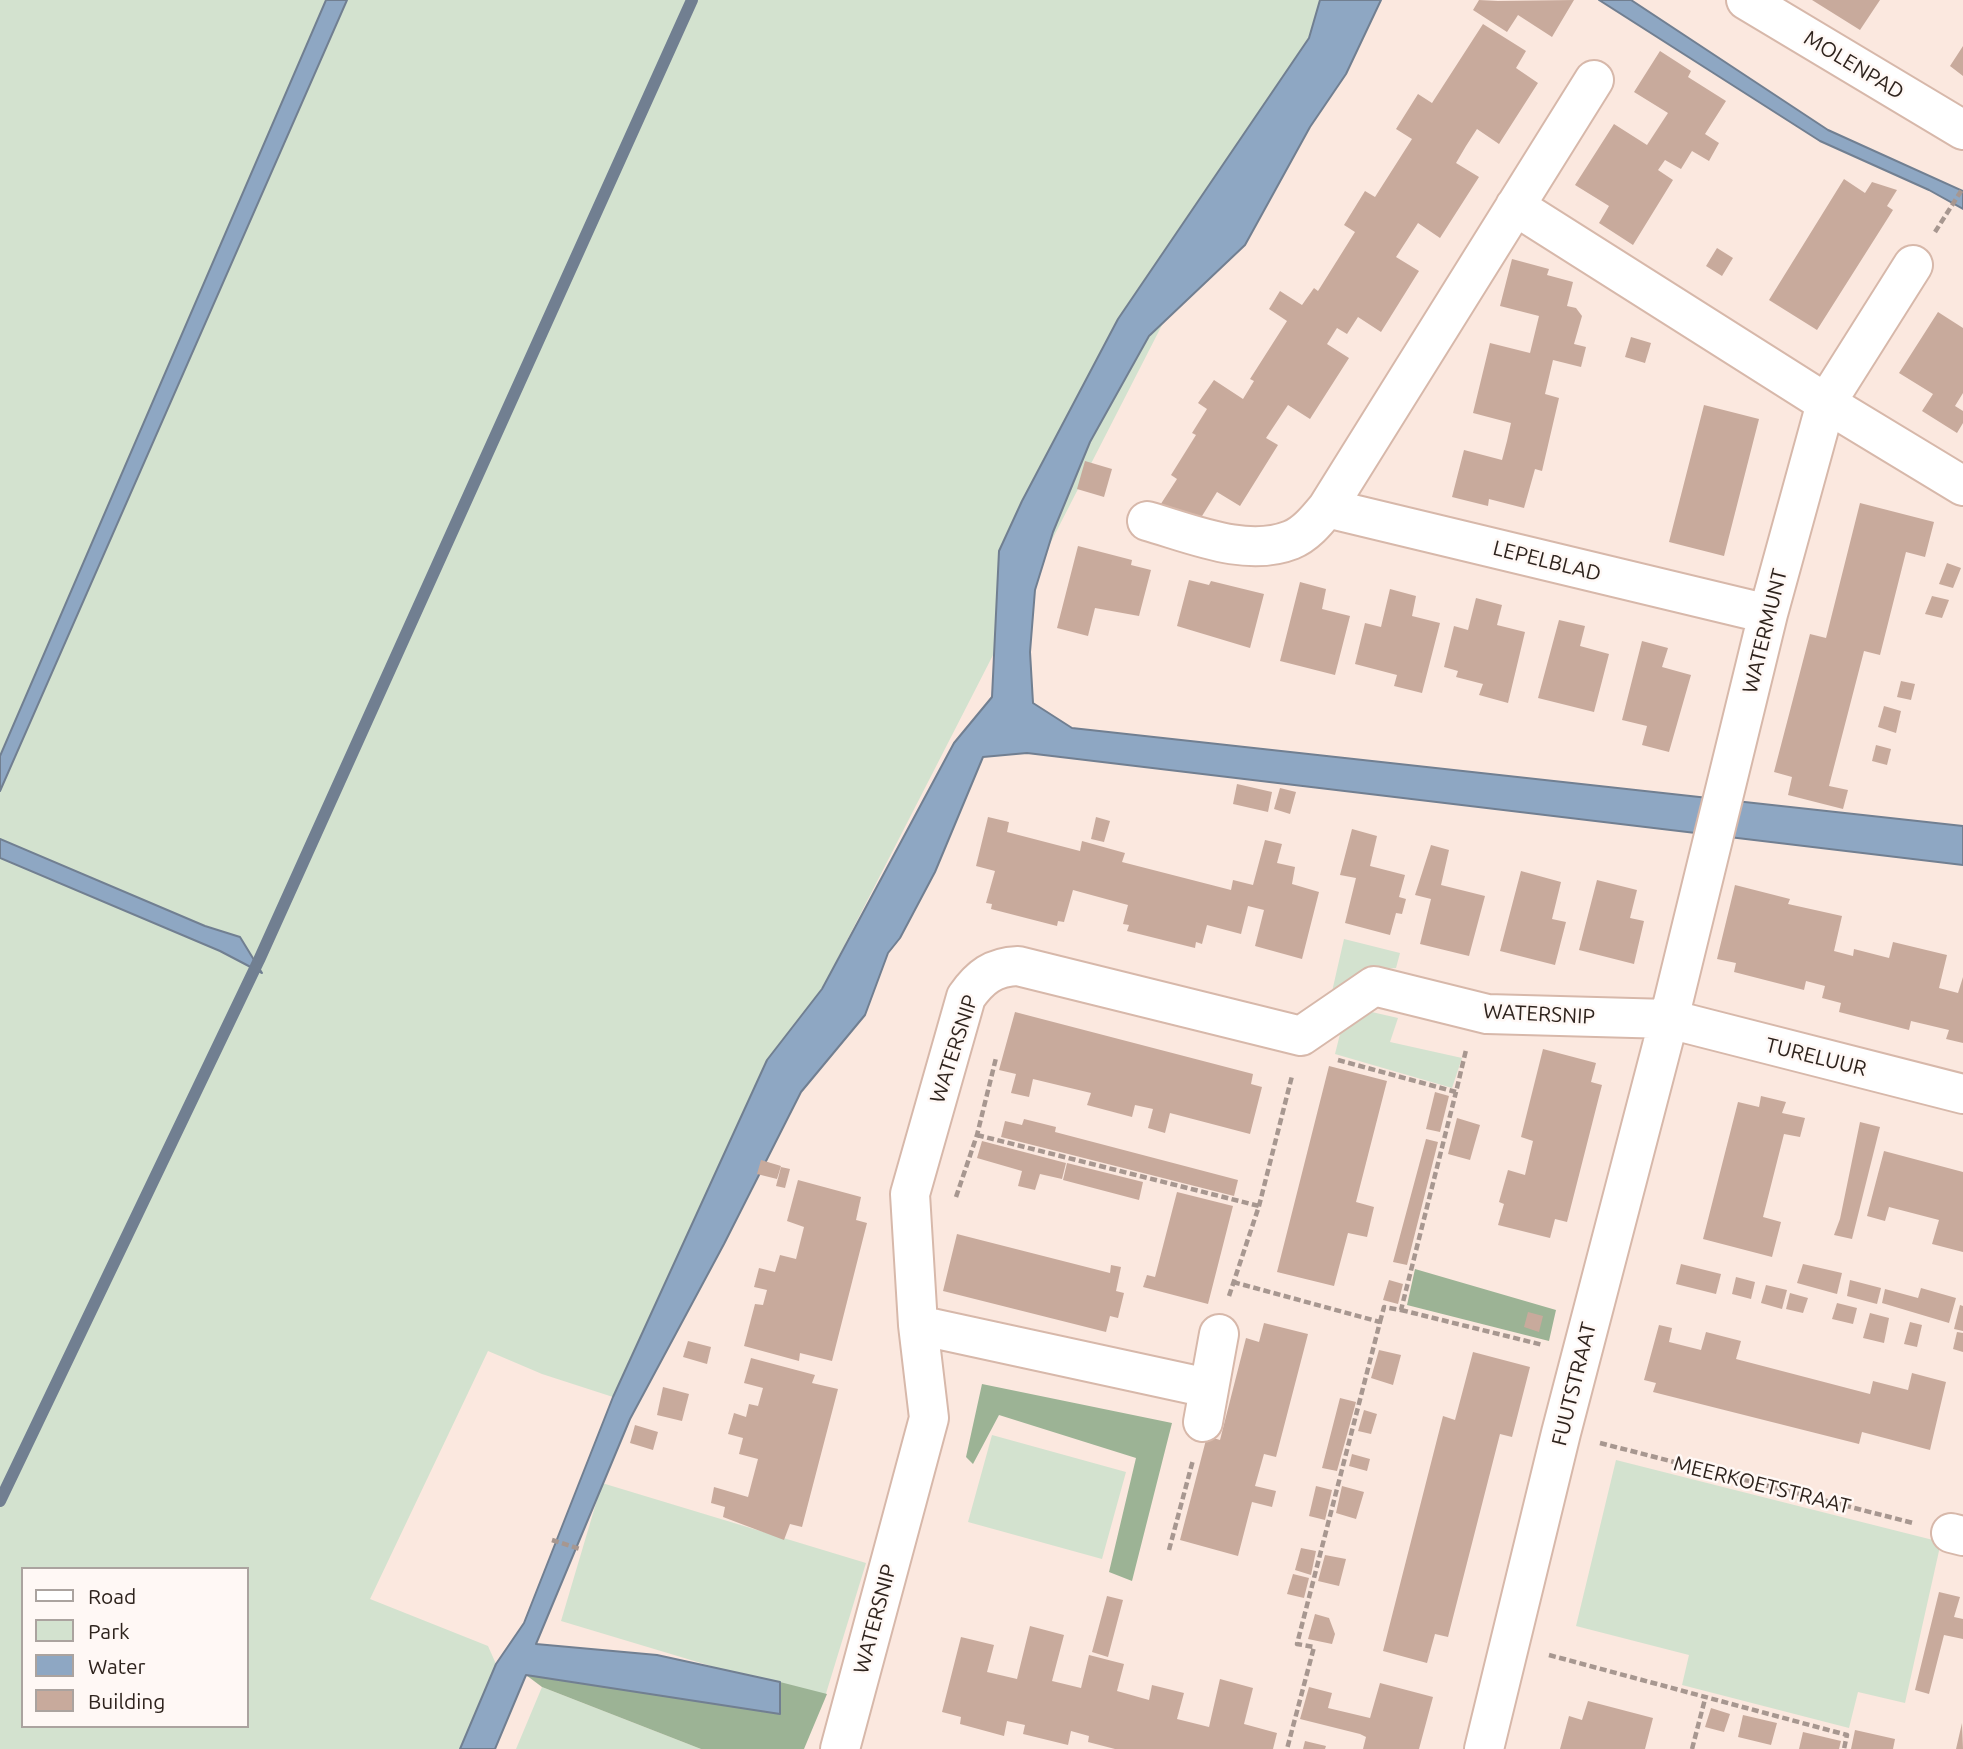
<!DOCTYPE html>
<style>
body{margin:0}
#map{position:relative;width:1963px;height:1749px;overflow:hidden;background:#fbe8df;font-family:Ubuntu,sans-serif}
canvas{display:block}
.legend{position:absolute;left:21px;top:1567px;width:228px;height:161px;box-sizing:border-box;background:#fff8f5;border:2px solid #aba39f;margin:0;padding:9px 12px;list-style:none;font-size:21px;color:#2e231d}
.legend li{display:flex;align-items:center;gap:14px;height:35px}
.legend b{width:35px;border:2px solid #aba39f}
</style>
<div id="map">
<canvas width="1963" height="1749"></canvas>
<ul class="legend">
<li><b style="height:9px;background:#fff"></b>Road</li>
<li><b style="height:19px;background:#d3e2cf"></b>Park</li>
<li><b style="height:19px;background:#8ea7c3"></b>Water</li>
<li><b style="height:19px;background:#c8aa9c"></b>Building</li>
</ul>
</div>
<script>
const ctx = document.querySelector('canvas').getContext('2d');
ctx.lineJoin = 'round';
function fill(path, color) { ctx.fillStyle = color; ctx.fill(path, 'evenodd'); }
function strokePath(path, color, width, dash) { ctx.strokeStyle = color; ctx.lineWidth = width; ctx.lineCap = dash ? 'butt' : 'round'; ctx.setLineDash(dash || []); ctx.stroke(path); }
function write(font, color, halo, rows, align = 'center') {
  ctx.font = font + ' Ubuntu,sans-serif'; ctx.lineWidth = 5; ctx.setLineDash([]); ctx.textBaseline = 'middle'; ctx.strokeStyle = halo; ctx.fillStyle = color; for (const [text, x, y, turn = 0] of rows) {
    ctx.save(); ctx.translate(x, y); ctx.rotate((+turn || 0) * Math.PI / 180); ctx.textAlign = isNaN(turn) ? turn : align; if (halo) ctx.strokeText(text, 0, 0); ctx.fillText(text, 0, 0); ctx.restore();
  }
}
const green = new Path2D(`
 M0 0H326L0 756Z
 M347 0H1320L1309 38 822 989 767 1060 613 1397 542 1374 488 1351 370 1599 488 1646 496 1664 460 1749H0V858L220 951 260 972 240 937 205 926 0 839V791ZM23 1569H247V1726H23Z
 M1344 939 1400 953 1396 968 1377 969 1331 996Z
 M1363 1010 1398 1018 1390 1042 1462 1058 1452 1088 1335 1054 1341 1030Z
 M992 1435 1126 1472 1102 1559 968 1522Z
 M1616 1460 1941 1542 1905 1703 1858 1692 1849 1728 1682 1685 1689 1655 1576 1626Z
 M602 1483 866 1563 824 1700 561 1621Z
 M542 1687 701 1749H516Z`);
const forest = new Path2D(`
 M1415 1269 1556 1310 1549 1341 1407 1305Z
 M982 1384 1172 1423 1132 1581 1109 1572 1136 1458 999 1415 973 1464 966 1457Z
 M526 1675 779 1714 780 1682 827 1694 804 1749H701L542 1687Z`);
const water = new Path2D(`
 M326 0H347L0 791V756Z
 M1320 0H1381L1346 74 1310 127 1245 245 1149 336 1090 442 1053 532 1035 590 1030 652 1033 703 1072 728 1963 826V865L1027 753 983 757 935 872 900 938 888 953 865 1015 801 1092 724 1244 630 1419 536 1644 657 1655 780 1682V1714L526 1675 495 1749H460L496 1664 524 1623 613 1397 767 1060 822 989 954 743 992 697 999 551 1022 501 1118 319 1309 38Z
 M1599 0H1631L1828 130 1963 191V209L1929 190 1820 141Z
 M0 839 205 926 240 937 262 973 220 951 0 858Z`);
const stream = new Path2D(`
 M0 1501 259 960 692 0`);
const building = new Path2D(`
 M1479 0 1498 1 1574 0 1552 37 1518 15 1507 32 1473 10Z
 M1812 0H1880L1860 30Z
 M1483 24 1526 51 1516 68 1538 83 1499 144 1477 129 1466 146 1456 163 1479 177 1440 238 1418 223 1396 257 1419 271 1381 332 1358 317 1347 334 1337 328 1327 344 1349 358 1310 419 1288 405 1266 438 1278 445 1240 506 1217 492 1197 524 1155 513 1177 479 1171 475 1196 435 1192 433 1207 409 1198 403 1214 380 1243 399 1254 381 1250 379 1287 321 1269 309 1280 291 1302 305 1314 288 1318 291 1355 232 1344 225 1365 191 1375 197 1412 139 1396 129 1418 94 1432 103Z
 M1963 46V76L1950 66Z
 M1660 51 1691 71 1688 77 1726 101 1705 134 1719 143 1709 161 1692 151 1681 169 1665 160 1658 170 1673 180 1633 245 1599 223 1609 206 1575 185 1614 124 1647 145 1668 113 1634 92Z
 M1844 179 1865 193 1872 182 1897 190 1887 206 1893 210 1817 330 1769 300Z
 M1717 248 1733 258 1722 276 1706 266Z
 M1512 259 1549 269 1547 275 1573 282 1567 306 1576 308 1582 316 1574 344 1586 347 1581 367 1553 360 1545 394 1559 398 1542 471 1535 469 1524 508 1489 499 1488 506 1452 497 1464 450 1502 460 1507 441 1511 423 1473 413 1490 343 1530 353 1539 316 1500 306Z
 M1938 312 1963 328V393L1955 406 1963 411V423L1957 433 1922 411 1933 394 1899 373Z
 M1631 337 1651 343 1645 363 1625 357Z
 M1704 405 1759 419 1724 556 1669 542Z
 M1085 461 1112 469 1104 497 1077 489Z
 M1860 503 1934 522 1925 557 1906 552 1880 655 1864 651 1829 786 1848 790 1843 809 1788 795 1792 777 1774 772 1810 634 1826 638Z
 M1078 546 1132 560 1131 565 1151 570 1139 616 1095 608 1088 636 1057 628Z
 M1947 563 1961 568 1953 588 1939 584Z
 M1189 580 1209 585 1211 581 1264 594 1250 648 1177 626Z
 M1300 582 1326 589 1322 609 1350 616 1335 675 1280 661Z
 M1390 589 1416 596 1412 616 1440 623 1422 693 1394 686 1397 675 1355 664 1365 623 1381 627Z
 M1932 596 1949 600 1942 618 1925 614Z
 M1476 598 1502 605 1497 625 1525 632 1508 703 1479 695 1483 684 1456 677 1458 671 1444 667 1454 626 1468 630Z
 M1559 620 1585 626 1580 646 1609 654 1594 712 1538 698Z
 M1642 641 1668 648 1662 667 1691 675 1669 752 1642 745 1647 726 1622 720Z
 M1901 681 1915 684 1911 700 1897 697Z
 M1884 706 1901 711 1896 733 1878 727Z
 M1876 745 1891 749 1887 765 1872 761Z
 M1237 784 1272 792 1268 812 1233 804Z
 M1280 788 1296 792 1290 814 1274 809Z
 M988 817 1009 822 1007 832 1080 851 1082 841 1125 853 1122 862 1231 890 1233 880 1253 885 1265 840 1282 844 1277 863 1295 867 1292 884 1319 892 1302 959 1255 946 1264 910 1248 906 1241 934 1207 925 1202 944 1196 942 1195 948 1127 931 1129 925 1123 924 1128 905 1073 890 1064 922 1058 921 1057 926 991 909 992 904 986 903 995 871 976 866Z
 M1096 817 1110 821 1104 842 1091 839Z
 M1352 829 1377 836 1370 866 1405 875 1399 897 1406 899 1402 914 1396 913 1390 935 1345 923 1356 878 1340 875Z
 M1431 845 1449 850 1441 885 1485 896 1469 956 1420 944 1431 899 1415 895Z
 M1521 871 1561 882 1552 919 1566 922 1555 965 1500 951Z
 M1597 880 1637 890 1630 918 1644 921 1634 964 1579 950Z
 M1735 885 1790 899 1788 904 1842 916 1834 951 1853 956 1854 949 1889 958 1893 942 1947 955 1939 988 1958 993 1963 977V1043L1946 1039 1949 1030 1911 1021 1909 1030 1839 1012 1841 1003 1822 998 1825 986 1806 981 1804 990 1734 972 1736 963 1717 959Z
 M1015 1012 1253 1074 1251 1084 1262 1087 1250 1134 1170 1113 1165 1133 1148 1128 1153 1109 1135 1105 1132 1117 1087 1105 1091 1093 1033 1079 1029 1097 1011 1093 1016 1074 999 1070Z
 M1543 1049 1596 1063 1591 1082 1602 1085 1567 1222 1555 1219 1550 1238 1498 1225 1504 1204 1499 1202 1508 1170 1525 1175 1533 1141 1521 1137Z
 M1329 1066 1387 1081 1356 1202 1374 1207 1367 1237 1348 1233 1334 1286 1277 1272Z
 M1435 1092 1449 1096 1440 1132 1426 1129Z
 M1761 1096 1786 1102 1782 1113 1805 1118 1800 1137 1784 1134 1763 1217 1781 1222 1772 1257 1703 1239 1738 1102 1759 1107Z
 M1457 1118 1480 1125 1470 1160 1448 1154Z
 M1024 1119 1056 1127 1055 1132 1238 1180 1234 1196 1001 1137 1005 1121 1022 1125Z
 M1860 1122 1880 1127 1852 1239 1834 1235 1840 1219Z
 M1426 1139 1438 1142 1407 1265 1393 1262Z
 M982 1141 1066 1163 1062 1179 1040 1174 1035 1190 1018 1186 1022 1171 977 1158Z
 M1884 1151 1963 1172V1252L1932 1244 1939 1220 1889 1207 1885 1221 1867 1216Z
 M761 1160 781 1166 777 1179 757 1174Z
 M1067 1163 1143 1182 1139 1200 1063 1180Z
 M781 1167 790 1169 785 1188 776 1186Z
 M798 1180 861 1197 856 1220 867 1223 832 1361 800 1353 799 1361 744 1346 755 1304 763 1305 767 1290 754 1287 759 1268 775 1272 780 1255 796 1259 804 1227 787 1221Z
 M1177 1192 1233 1206 1208 1304 1143 1287 1147 1275 1155 1277Z
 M957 1234 1110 1273 1111 1265 1121 1267 1116 1291 1124 1293 1118 1318 1110 1316 1106 1332 943 1291Z
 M1681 1264 1721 1274 1716 1294 1676 1284Z
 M1803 1264 1842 1273 1837 1294 1797 1283Z
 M1736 1277 1755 1282 1751 1299 1732 1294Z
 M1389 1280 1403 1284 1398 1304 1383 1300Z
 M1850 1280 1881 1288 1877 1304 1847 1296Z
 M1766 1285 1787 1290 1782 1309 1761 1303Z
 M1921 1288 1956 1298 1949 1323 1882 1303 1885 1289 1918 1298Z
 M1790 1293 1808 1298 1803 1313 1786 1309Z
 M1837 1303 1857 1308 1853 1324 1832 1319Z
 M1960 1305 1963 1306V1331L1954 1329Z
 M1528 1312 1543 1316 1539 1332 1524 1327Z
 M1870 1313 1889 1318 1884 1343 1863 1338Z
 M1910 1322 1922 1325 1917 1347 1904 1344Z
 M1264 1323 1308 1334 1276 1457 1264 1454 1255 1486 1276 1491 1272 1507 1252 1502 1238 1556 1180 1540 1207 1436 1220 1440 1246 1338 1259 1342Z
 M1659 1325 1672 1328 1669 1342 1701 1350 1706 1332 1741 1341 1736 1359 1870 1394 1873 1381 1908 1390 1912 1373 1946 1382 1930 1450 1862 1432 1859 1444 1653 1392 1656 1383 1644 1380Z
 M1957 1332 1963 1333V1352L1953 1349Z
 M688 1341 711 1347 707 1364 683 1357Z
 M1379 1350 1401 1355 1393 1385 1371 1378Z
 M1473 1352 1530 1367 1512 1437 1500 1434 1448 1637 1435 1634 1427 1663 1383 1651 1443 1416 1455 1420Z
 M751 1358 815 1375 812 1383 838 1389 802 1527 790 1524 784 1540 723 1517 725 1507 711 1503 714 1487 748 1497 758 1459 739 1454 743 1438 728 1434 734 1413 746 1417 749 1404 758 1406 763 1388 744 1383Z
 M663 1387 689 1394 682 1421 657 1415Z
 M1340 1398 1356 1402 1337 1471 1322 1468Z
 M1364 1410 1377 1414 1371 1434 1358 1431Z
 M635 1425 658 1432 653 1450 630 1443Z
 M1352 1454 1370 1459 1367 1471 1349 1466Z
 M1316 1486 1332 1490 1325 1520 1309 1516Z
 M1342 1486 1364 1492 1356 1519 1336 1513Z
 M1301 1548 1316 1551 1311 1575 1295 1570Z
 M1325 1555 1346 1559 1339 1586 1318 1581Z
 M1293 1574 1309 1578 1304 1598 1287 1594Z
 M1939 1592 1960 1597 1954 1617 1963 1619V1639L1944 1635 1929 1694 1915 1690Z
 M1107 1596 1123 1600 1108 1657 1092 1652Z
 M1315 1614 1329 1618 1335 1634 1332 1644 1308 1639Z
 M1030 1626 1064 1635 1052 1681 1081 1688 1089 1655 1124 1664 1117 1691 1149 1700 1152 1685 1184 1693 1177 1719 1209 1727 1220 1679 1253 1688 1244 1724 1277 1733 1273 1749H1115L1088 1742 1089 1736 1071 1731 1068 1745 1023 1734 1025 1725 1007 1721 1004 1736 960 1724 961 1717 942 1712 961 1637 994 1645 987 1672 1017 1679Z
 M1380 1683 1433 1697 1419 1749H1363L1366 1737 1360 1734 1300 1719 1309 1687 1332 1693 1328 1708 1370 1718Z
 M1588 1701 1653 1718 1645 1749H1560L1569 1716 1582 1720Z
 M1711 1708 1730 1714 1724 1732 1705 1727Z
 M1743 1715 1777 1723 1771 1745 1738 1737Z
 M1962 1723 1963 1749H1956Z
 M1855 1730 1895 1739 1893 1749H1851Z
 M1803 1732 1841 1741 1839 1749H1799Z
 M1305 1741 1326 1746 1325 1749H1303Z`);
const path = new Path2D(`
 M1935 232 1963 188
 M1338 1060 1456 1092 1466 1050
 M977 1135 1259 1206
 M956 1197 977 1135 996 1058
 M1233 1282 1380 1322 1297 1644 1314 1647 1287 1749
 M1229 1296 1259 1206 1292 1076
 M1401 1310 1543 1345
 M1380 1322 1384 1307 1401 1310 1456 1092
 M1600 1443 1913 1523
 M552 1540 580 1549
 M1169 1550 1193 1460
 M1549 1655 1847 1735 1844 1749
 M1692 1749 1705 1699`);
const minor = new Path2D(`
 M1746 0 1963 130
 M1515 206 1826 403 1963 486
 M1327 508 1768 614
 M1147 521C1190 533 1246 558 1291 540 1306 534 1317 520 1327 508L1594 80
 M918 1325 1208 1388
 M1203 1422 1219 1334
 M1951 1533 1963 1536
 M840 1749 929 1418 918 1325 910 1194 966 997C980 977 993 967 1018 966L1301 1036 1374 986 1487 1014 1669 1019 1963 1094
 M1484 1749 1561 1433 1669 1019 1768 614 1826 403 1913 265`);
const streetNames = [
 ["MOLENPAD",1854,65,31],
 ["LEPELBLAD",1547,561,14],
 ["WATERMUNT",1765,631,-76],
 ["WATERSNIP",1539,1014,3],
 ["WATERSNIP",954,1049,-72],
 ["TURELUUR",1816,1057,14],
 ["FUUTSTRAAT",1574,1384,-76],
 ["MEERKOETSTRAAT",1762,1485,14],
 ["WATERSNIP",875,1619,-75]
];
fill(green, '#d3e2cf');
fill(forest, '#9cb395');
fill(water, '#8ea7c3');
strokePath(water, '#717f91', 2);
strokePath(stream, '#717f91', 12);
fill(building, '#c8aa9c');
strokePath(minor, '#d7b8aa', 42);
strokePath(path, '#a79790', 4.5, [7, 3.5]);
strokePath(minor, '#fff', 38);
write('21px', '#2e231d', '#fff8f5', streetNames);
</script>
